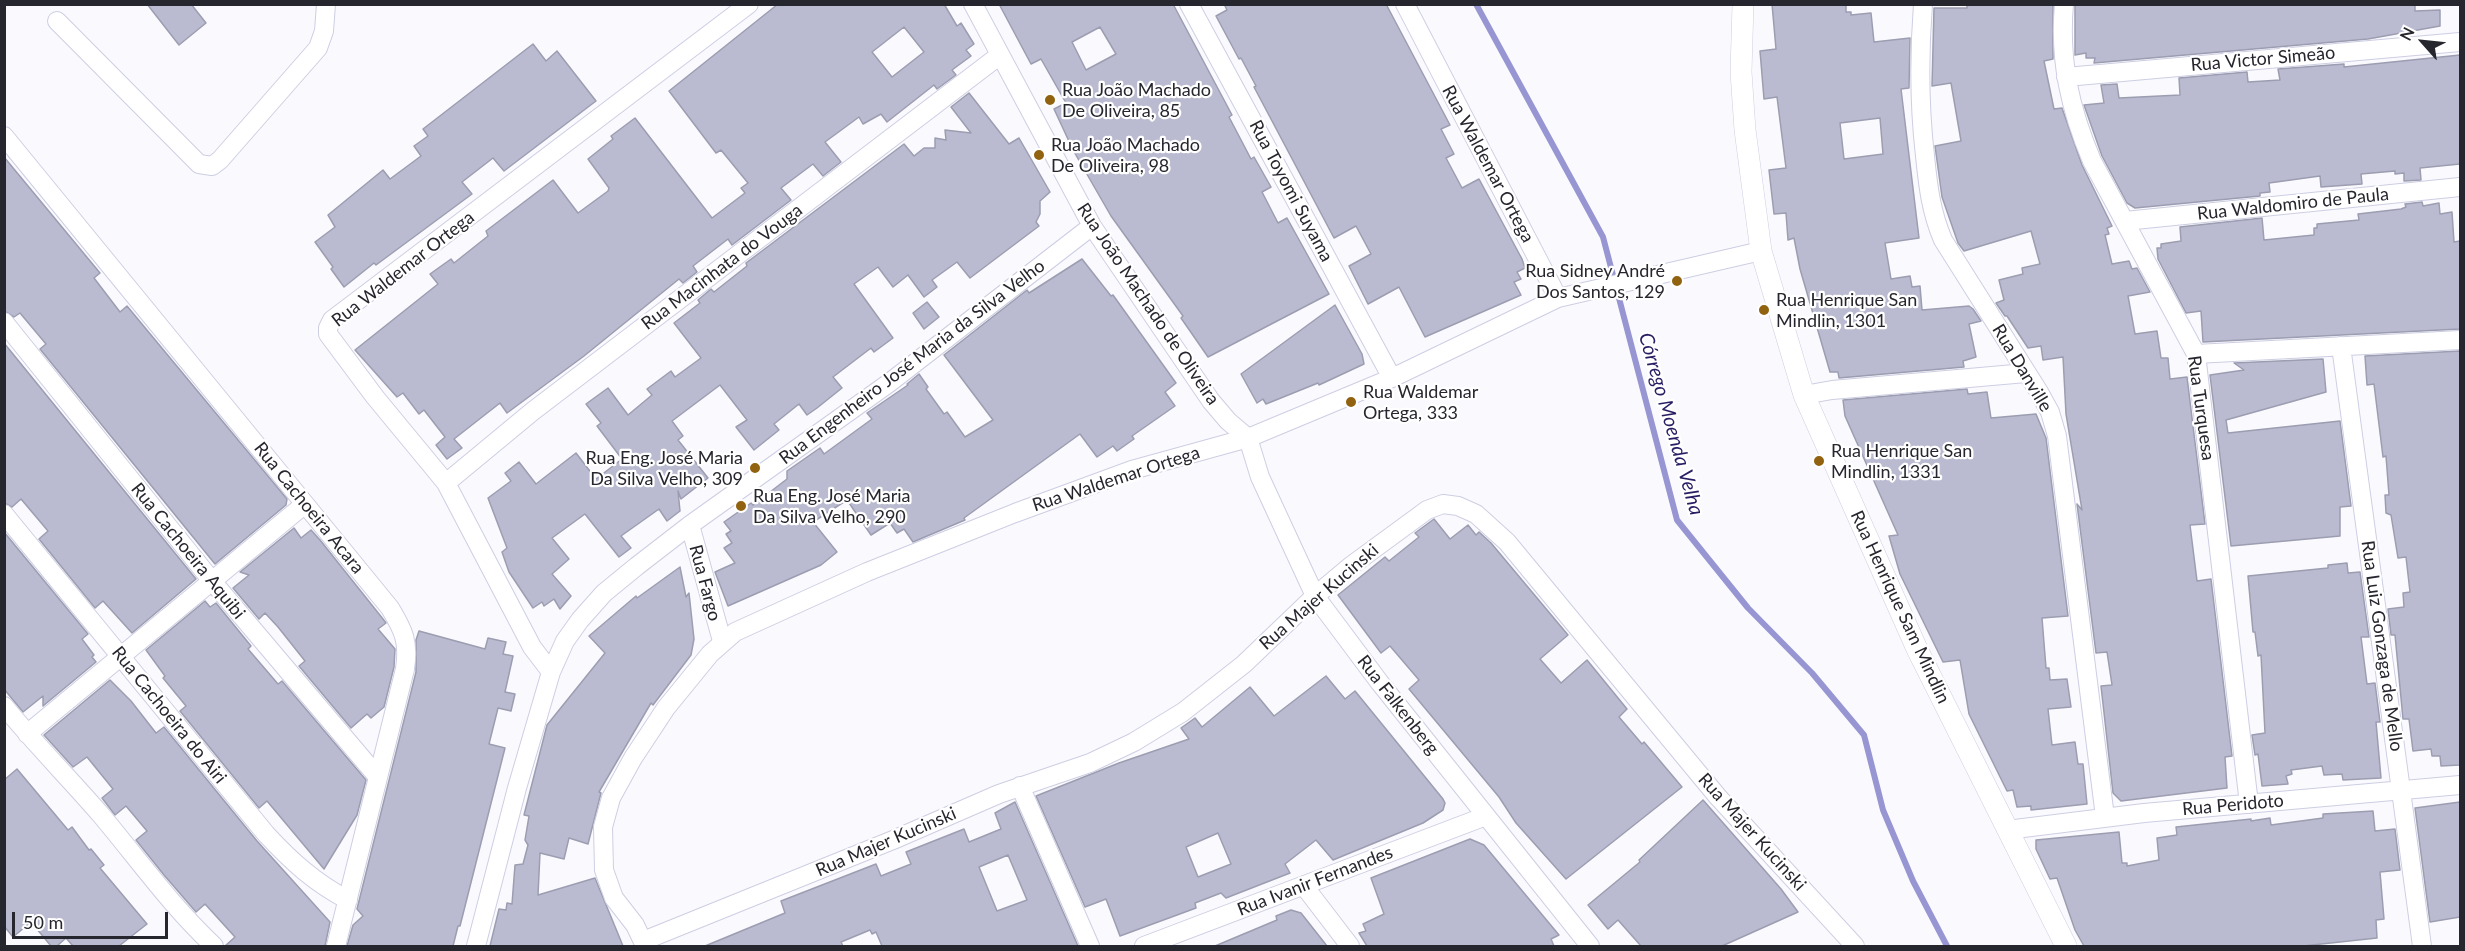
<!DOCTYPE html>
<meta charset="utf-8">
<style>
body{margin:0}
#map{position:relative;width:2465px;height:951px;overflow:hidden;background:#fafafe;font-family:Lato,sans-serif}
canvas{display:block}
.frame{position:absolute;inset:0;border:6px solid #26262e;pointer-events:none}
.north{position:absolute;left:2393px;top:12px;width:60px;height:60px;-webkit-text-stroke:4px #fff;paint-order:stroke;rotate:297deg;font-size:16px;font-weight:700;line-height:24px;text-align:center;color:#26262e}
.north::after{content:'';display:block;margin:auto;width:21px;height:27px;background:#26262e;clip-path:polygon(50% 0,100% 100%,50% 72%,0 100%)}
.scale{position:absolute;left:12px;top:912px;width:156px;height:27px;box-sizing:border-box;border:3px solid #26262e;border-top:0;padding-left:8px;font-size:18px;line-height:21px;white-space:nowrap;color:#26262e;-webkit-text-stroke:4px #fff;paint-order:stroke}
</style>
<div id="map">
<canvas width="2465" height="951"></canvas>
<div class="frame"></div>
<div class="north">N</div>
<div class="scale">50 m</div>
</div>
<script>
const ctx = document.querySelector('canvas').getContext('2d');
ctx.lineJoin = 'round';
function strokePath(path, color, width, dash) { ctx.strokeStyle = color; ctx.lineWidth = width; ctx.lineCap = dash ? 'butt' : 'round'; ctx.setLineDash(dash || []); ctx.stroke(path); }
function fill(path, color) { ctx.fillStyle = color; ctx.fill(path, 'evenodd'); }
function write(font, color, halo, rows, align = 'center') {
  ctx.font = font + ' Lato,sans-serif'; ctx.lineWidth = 4.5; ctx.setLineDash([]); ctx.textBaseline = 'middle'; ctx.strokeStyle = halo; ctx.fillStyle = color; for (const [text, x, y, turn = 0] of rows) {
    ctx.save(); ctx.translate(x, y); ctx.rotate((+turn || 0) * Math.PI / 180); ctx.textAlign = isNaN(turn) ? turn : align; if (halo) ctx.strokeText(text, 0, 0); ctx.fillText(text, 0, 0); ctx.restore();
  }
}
const stream = new Path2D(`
 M1476 4 1603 237 1677 520 1748 608 1812 673 1864 735 1883 810 1913 881 1947 946`);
const building = new Path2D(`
 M147 4H191L206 23 179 45Z
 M778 4H944L957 26 961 23 974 44 966 50 971 56 952 70 956 75 937 89 934 85 887 122 881 114 863 124 859 117 825 142 841 162 823 176 813 164 781 188 791 200 732 245 728 239 693 266 697 272 683 283 679 279 584 356 507 413 500 403 454 439 462 448 447 459 436 445 445 437 424 410 419 414 403 393 397 397 355 350 438 284 430 274 451 259 454 263 488 236 486 231 553 180 578 213 608 191 609 188 588 159 613 139 611 136 635 118 712 218 745 193 741 188 748 183 721 150 716 153 669 91ZM904 27 924 52 892 77 872 52Z
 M999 4H1173L1232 115 1229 117 1251 159 1254 157 1271 187 1262 192 1278 223 1287 218 1329 294 1208 357 1181 318 1183 316 1111 216 1073 150 1054 109 1066 103 1041 59 1031 64ZM1100 27 1116 54 1086 70 1072 42Z
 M1224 4H1386L1450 125 1441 129 1454 154 1446 158 1462 188 1479 179 1522 259 1525 268 1517 272 1521 279 1514 282 1521 295 1425 337 1399 287 1368 304 1349 266 1371 254 1356 226 1334 238 1254 87 1256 86 1241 58 1239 59 1216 16 1227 10Z
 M1772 4H1846V12H1851V15L1871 13 1874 42 1910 38 1909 88 1901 89 1919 238 1885 243 1891 279 1910 276 1912 287 1920 286 1922 310 1969 306 1973 309 1981 321 1969 324 1976 357 1963 361 1964 367 1839 378 1838 372H1830L1800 269 1794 238 1788 240 1786 213 1774 214 1769 170 1786 168 1777 97 1764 99 1760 51 1776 49ZM1880 118 1883 154 1844 159 1840 123Z
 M1967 4H2053V59L2044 61 2054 109 2062 108 2082 165 2112 226 2107 228 2109 234 2105 235 2112 264 2129 261 2132 269 2137 268 2150 292 2128 296 2135 334 2157 331 2161 358H2168L2170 379 2187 377 2205 524 2190 525 2197 581 2211 579 2232 756 2225 757 2227 788 2121 801 2113 793 2101 686 2112 685 2107 652 2096 653 2077 504 2082 510 2066 414 2063 357 2043 360 2041 346 2028 348 2007 316H2005L1996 303 2004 300 1999 280 2023 274 2022 268 2040 264 2031 231 1964 251 1958 243 1942 197 1935 146 1961 141 1951 83 1932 86 1934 8H1967Z
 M2075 4H2415V11L2440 10V26L2368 39 2094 63 2095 58H2086V53L2075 55Z
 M533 44 546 61 557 51 596 101 504 171 493 158 462 182 472 194 376 265 374 263 344 287 331 269 333 267 315 242 335 227 328 215 383 170 390 179 421 156 414 146 428 136 423 129Z
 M2460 55V164L2420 168 2421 180 2404 181V173L2395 174V171L2361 174 2362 184 2321 187 2320 176 2269 183 2270 192 2260 193V196L2135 208 2127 203 2102 156 2084 105 2104 103 2101 85 2117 84 2119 98 2180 95 2179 78 2247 72 2248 82 2280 80 2278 69 2344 64V67Z
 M969 93 1009 144 1019 138 1050 192 1040 201V214L1036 222 1039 226 970 278 957 262 932 280 937 287 924 297 908 275 893 287 878 267 854 284 893 338 874 352 871 348 833 377 842 388 817 408 807 415 799 404 774 424 779 430 754 450 736 427 747 420 720 385 672 421 683 436 678 440 708 478 681 499 678 491 680 511 667 521 659 509 621 536 631 548 619 557 585 514 552 538 569 559 552 574 571 596 560 609 554 599 544 606 542 602 533 608 509 572 502 552 507 548 488 498 511 481 505 473 519 462 536 484 576 453 596 479 622 459 597 426 601 423 586 404 608 388 628 415 652 395 647 389 671 371 675 377 701 358 674 323 700 303 698 300 711 289 714 292 747 266 746 263 904 144 914 156 924 148H935V138L946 140 945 130 971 133 951 107Z
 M4 157 100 273 94 278 120 312 127 306 287 499 286 505 215 564 40 349 46 344 20 313 14 317 4 311Z
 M2422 202 2423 206 2439 203 2440 214 2452 212 2454 242 2460 241V329L2203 342 2201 311 2186 313 2158 259 2157 248H2161V244L2181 241 2180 227 2262 218 2264 240 2314 235V228H2317V224L2359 220 2358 214 2401 209 2406 207 2405 204Z
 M1082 259 1111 296 1113 295 1176 383 1165 392 1175 406 1132 436 1134 439 1117 451 1113 446 1097 457 1080 434 964 518 965 520 913 542 904 529 897 533 890 523 871 535 847 500 813 522 837 552 821 565 728 606 715 572 735 563 724 548 732 543 726 534 731 531 724 522 751 503 753 505 787 479V471L820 448 824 454 872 419 867 413 908 385 907 384 919 374 928 387 926 389 944 414 947 412 965 437 993 420 944 355 1027 290 1029 293Z
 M927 302 939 317 924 329 913 313Z
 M1335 305 1362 354 1364 364 1319 385 1318 383 1266 404 1263 399 1257 403 1241 374Z
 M4 343 196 579 132 633 103 601 95 608 39 539 48 531 21 499 12 507 4 503Z
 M2460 351V765L2441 766 2440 756H2432L2431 749 2413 751 2409 719H2403L2395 635H2391L2388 609 2404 607 2403 593 2410 592 2406 557 2398 558 2391 515 2386 513 2385 495H2389L2386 456 2383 457 2374 384 2367 385 2365 356Z
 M2323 359 2326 392 2226 420 2228 433 2340 421 2351 506 2340 507V536L2231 546 2210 375 2244 370 2234 363Z
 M1967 389 1968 394 1987 392 1991 418 2036 414 2046 438 2068 616 2042 618 2046 668H2049L2050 680 2067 679 2071 707 2048 709 2052 745 2075 742 2078 764H2083L2087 804 2031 810V806L2017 807 2013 790 2007 791 1969 714 1960 660 1943 662 1900 574 1889 536 1898 535 1845 416 1843 400Z
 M1434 519 1450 539 1468 525 1476 535 1479 532 1491 543 1568 635 1540 659 1561 683 1587 660 1627 709 1619 717 1642 744 1644 742 1682 787 1566 879 1516 823 1499 797 1409 689 1419 680 1390 646 1381 653 1338 595 1385 557 1389 561 1419 537 1415 533Z
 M294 528 301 538 311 530 320 540 383 619 386 623 378 629 395 649 394 667 384 707 371 718 367 714 351 728 299 666 305 661 278 627 265 613 259 619 233 588 249 575 240 572Z
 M4 532 88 634 82 639 94 655 92 657 96 662 43 706V696L23 712 4 689Z
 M2347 563 2348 573 2360 572 2369 637H2361L2367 684 2375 683 2380 722H2376L2381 778 2343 780 2342 774 2324 775 2322 766 2291 770 2292 774 2286 776 2288 784 2262 786 2258 754 2255 755 2252 735 2265 733 2261 655 2258 656 2255 632H2253L2248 576 2328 568V565Z
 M680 567 686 597 689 593 694 639 691 655 653 705 651 703 599 792 601 793 588 844 569 838 564 859 540 853 538 895 595 878 623 946H490L499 909 506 910 507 903 512 904 515 865 523 864 528 845 525 840 529 816 524 815 547 725 605 653 589 636 636 596 637 598Z
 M205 601 210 607 216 603 251 646 248 649 278 684 282 681 366 780 357 815 324 869 267 801 259 808 180 711 186 706 163 678 165 676 146 650Z
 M419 631 485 649 488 638 506 642 503 654 513 656 505 692 515 694 511 711 498 708 489 744 505 748 460 926H458L453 946H347L353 925 363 916 357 909 416 672V640Z
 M1326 676 1345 699 1355 691 1443 799 1445 803 1443 810 1423 823 1333 860 1316 840 1285 864 1290 873 1226 898 1221 893 1195 903 1196 908 1120 936 1106 899 1085 907 1036 796 1119 763 1189 739 1181 728 1195 718 1202 727 1250 687 1274 716ZM1218 833 1231 864 1198 877 1186 847Z
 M110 680 131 701 156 733 164 727 257 841 330 922 325 946H225L235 937 205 904 196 912 164 875 136 840 147 831 126 806 115 815 102 798 113 789 87 757 73 767 44 735Z
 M17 769 68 830 72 827 89 850 91 849 104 865 100 868 147 924 119 946H73L66 938 57 946H51L31 922 13 937 4 926V780Z
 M1703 800 1781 889 1798 912 1722 946H1641L1618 920 1608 929 1588 905 1640 862 1639 860Z
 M1015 802 1078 946H882L876 932 872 934 870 930 841 942 843 946H705L785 913 781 901 876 864 881 876 911 864 906 852 964 829 969 842 1001 829 995 813ZM1008 855 1027 900 997 911 979 867Z
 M2460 802V917L2430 922 2415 808Z
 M2373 811 2375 831 2395 829 2400 870 2380 872 2384 919 2376 920 2377 938 2303 946H2084L2075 930 2057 878 2050 879 2036 849V840L2119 832 2122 863H2127V866L2159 860 2157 838 2177 835 2176 827 2251 819V821L2270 818 2271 825 2323 818V814Z
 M1470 839 1484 845 1559 935 1551 939 1554 946H1367L1359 933 1366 931 1363 924 1384 914 1371 878Z
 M1291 910 1301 913 1327 946H1215L1277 920 1276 916Z`);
const minor = new Path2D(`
 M973 4 1092 226 1211 401 1228 421 1248 438
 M1189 4 1392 378
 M1405 4 1558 298
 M1923 4C1919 56 1919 104 1925 156 1928 186 1931 212 1943 240L2039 392 2050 412 2057 436 2105 817
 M2064 4C2059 61 2070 109 2092 161L2196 354 2249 804
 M57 21 199 164 212 166 220 160 318 48 324 31 326 4
 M2066 77 2460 42
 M4 136 390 608C404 631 409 642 405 669L336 946
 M2125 221 2460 187
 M4 322 212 581 377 776
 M2341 346 2422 946
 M2196 354 2460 340
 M1804 395 1832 390 2026 373
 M1248 438 1260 477 1315 596 1380 683 1590 946
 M446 483 533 411 1000 55
 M4 514 266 834C291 861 315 883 348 900
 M690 525 722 641
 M551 672 532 647 446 483 375 397 328 334V328L332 320 749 4
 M4 706C35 744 69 778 101 815 138 859 172 907 214 946
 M27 734 305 504
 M1020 786 1090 946
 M2007 830 2144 813 2460 785
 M1304 886 1350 946
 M643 941 893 840 999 794 1090 763 1134 742 1183 712 1244 664 1315 596 1352 565 1427 510 1443 504 1458 506 1476 514 1507 542 1718 797 1855 946
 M476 946 517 788 551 672 565 641 580 620 604 593 637 566 690 525 889 383 1092 226
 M645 946 635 925 614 898 604 870 603 827 611 798 633 758 666 708 710 654 735 632 867 572 1015 513 1132 470 1248 438 1392 378 1558 298 1761 251
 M1144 946 1486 816`);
const tertiary = new Path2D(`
 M1743 4 1741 72 1745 130 1761 251 1804 395 1917 649 2066 946`);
const markers = [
 [1050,100,6,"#91620f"],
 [1039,155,6,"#91620f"],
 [1677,281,6,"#91620f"],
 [1764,310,6,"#91620f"],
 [1351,402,6,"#91620f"],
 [1819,461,6,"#91620f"],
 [755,468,6,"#91620f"],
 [741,506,6,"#91620f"]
];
const streetNames = [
 ["Rua Victor Simeão",2263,59,-5],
 ["Rua Waldemar Ortega",1488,164,62],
 ["Rua Toyomi Suyama",1291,191,62],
 ["Rua Waldomiro de Paula",2293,204,-6],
 ["Rua Macinhata do Vouga",722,267,-37],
 ["Rua Waldemar Ortega",403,269,-38],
 ["Rua João Machado de Oliveira",1148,304,56],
 ["Rua Engenheiro José Maria da Silva Velho",912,362,-37],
 ["Rua Danville",2022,368,59],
 ["Rua Turquesa",2201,408,82],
 ["Rua Waldemar Ortega",1116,479,-18],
 ["Rua Cachoeira Acara",309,508,51],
 ["Rua Cachoeira Aquibi",188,551,51],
 ["Rua Fargo",705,583,75],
 ["Rua Majer Kucinski",1319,597,-41],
 ["Rua Henrique Sam Mindlin",1900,607,65],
 ["Rua Luiz Gonzaga de Mello",2382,646,82],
 ["Rua Falkenberg",1398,705,52],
 ["Rua Cachoeira do Airi",169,715,51],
 ["Rua Peridoto",2233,805,-5],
 ["Rua Majer Kucinski",1752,832,48],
 ["Rua Majer Kucinski",886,842,-23],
 ["Rua Ivanir Fernandes",1315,881,-21]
];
const poiNames = [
 ["Rua João Machado",1062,90],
 ["De Oliveira, 85",1062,111],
 ["Rua João Machado",1051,145],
 ["De Oliveira, 98",1051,166],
 ["Rua Sidney André",1665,271,"right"],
 ["Dos Santos, 129",1665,292,"right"],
 ["Rua Henrique San",1776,300],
 ["Mindlin, 1301",1776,321],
 ["Rua Waldemar",1363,392],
 ["Ortega, 333",1363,413],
 ["Rua Henrique San",1831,451],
 ["Mindlin, 1331",1831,472],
 ["Rua Eng. José Maria",743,458,"right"],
 ["Da Silva Velho, 309",743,479,"right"],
 ["Rua Eng. José Maria",753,496],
 ["Da Silva Velho, 290",753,517]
];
const waterNames = [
 ["Córrego Moenda Velha",1671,424,74]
];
strokePath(stream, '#9796d3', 6);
fill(building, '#babbd0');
strokePath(building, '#9c9db1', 1.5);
strokePath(minor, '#cdcee3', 20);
strokePath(tertiary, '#cdcee3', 22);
strokePath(minor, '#fff', 18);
strokePath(tertiary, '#fff', 21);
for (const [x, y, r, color] of markers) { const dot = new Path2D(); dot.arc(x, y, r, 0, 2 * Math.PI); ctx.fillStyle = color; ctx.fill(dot); strokePath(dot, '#fff', 2); }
write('18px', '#26262e', '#fff', streetNames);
write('18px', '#26262e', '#fff', poiNames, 'left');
write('italic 20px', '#291d64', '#fff', waterNames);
</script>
